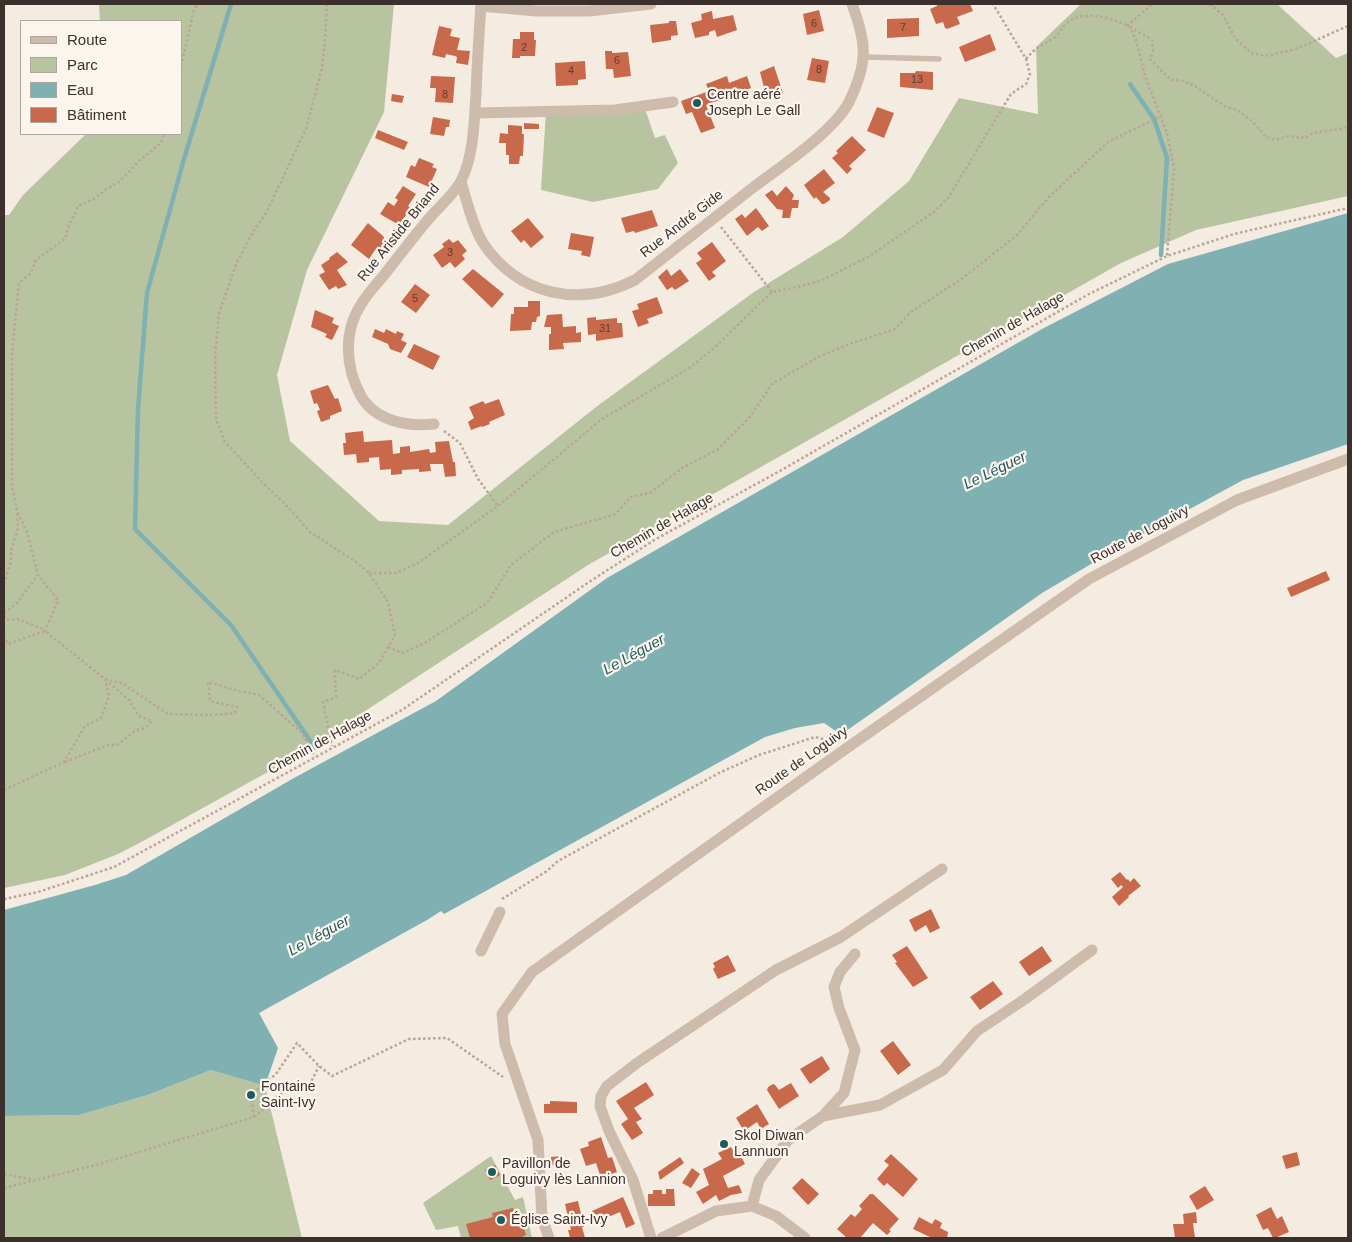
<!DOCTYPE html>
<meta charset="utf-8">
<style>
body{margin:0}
#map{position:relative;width:1352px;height:1242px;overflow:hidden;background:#f4ebe1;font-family:Arial,sans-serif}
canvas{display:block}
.frame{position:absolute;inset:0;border:5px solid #3b302b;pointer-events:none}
.legend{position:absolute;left:20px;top:20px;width:162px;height:115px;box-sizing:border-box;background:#fbf5ee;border:1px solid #aea6a0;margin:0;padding:6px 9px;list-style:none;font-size:15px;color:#3b302b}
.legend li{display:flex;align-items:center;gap:10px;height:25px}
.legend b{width:25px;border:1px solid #aea6a0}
</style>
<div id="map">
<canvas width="1352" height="1242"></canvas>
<div class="frame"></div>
<ul class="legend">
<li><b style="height:6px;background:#cdbbac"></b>Route</li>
<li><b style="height:14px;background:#b8c4a0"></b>Parc</li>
<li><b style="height:14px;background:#7fb0b2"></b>Eau</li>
<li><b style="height:14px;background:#c8694b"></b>Bâtiment</li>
</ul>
</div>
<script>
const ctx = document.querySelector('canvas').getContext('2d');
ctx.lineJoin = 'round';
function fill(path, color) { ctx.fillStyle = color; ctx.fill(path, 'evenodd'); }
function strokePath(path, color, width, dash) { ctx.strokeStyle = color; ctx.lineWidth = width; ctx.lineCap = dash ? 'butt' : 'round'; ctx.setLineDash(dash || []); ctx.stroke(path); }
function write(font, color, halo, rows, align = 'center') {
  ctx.font = font + ' Arial,sans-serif'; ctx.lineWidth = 4.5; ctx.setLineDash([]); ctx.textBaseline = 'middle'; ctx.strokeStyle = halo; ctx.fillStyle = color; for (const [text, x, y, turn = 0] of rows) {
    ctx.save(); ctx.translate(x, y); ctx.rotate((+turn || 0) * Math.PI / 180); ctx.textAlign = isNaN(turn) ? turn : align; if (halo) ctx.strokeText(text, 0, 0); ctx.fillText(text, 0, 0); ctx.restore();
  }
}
const green = new Path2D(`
 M99 4H394L384 112 307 270 277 375 290 441 379 521 448 525 596 407 754 292 843 237 909 181 959 98 1038 114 1036 47 1081 4H1277L1336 58 1348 53V196L1196 230 1121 263 588 565 295 757 145 840 118 854 65 875 4 888V215H9L23 195 86 134H181V21H100Z
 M644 106 655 138 665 135 678 163 658 189 593 202 541 190 546 111Z
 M211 1070 265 1086 302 1238H4V1116L79 1115 148 1095Z
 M491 1156 515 1200 523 1197 532 1238H461L458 1226 436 1230 423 1203Z`);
const water = new Path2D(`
 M1348 213V444L1243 480 1118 548 1042 593 849 729 840 734 824 723 795 728 765 737 444 914 441 911 427 920 259 1013 278 1048 265 1086 211 1070 148 1095 79 1115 4 1116V910L95 885 126 875 294 778 436 701 607 578 1042 329 1168 264Z`);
const stream = new Path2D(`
 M231 4 184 159 147 293 138 409 135 529 231 625 315 748
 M1130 84 1154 119 1167 158 1161 255`);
const building = new Path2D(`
 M937 4H970L973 11 957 17 960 24 947 29 945 28 943 22 936 24 930 9 937 6Z
 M819 10 824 31 807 35 803 14Z
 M712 11 713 19 733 15 737 30 717 37 715 30 709 32V35L695 38 691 23 702 20 701 14Z
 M919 18V36L887 38V19Z
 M669 21H676L678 35 671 36V40L652 43 650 25 669 23Z
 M439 26 452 29 450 36 460 38 457 50 470 51 468 65 456 63 457 57 455 56 446 54 445 58 432 55Z
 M520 32H534V40H536L535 56H520V58H512L513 39H520Z
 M990 34 996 50 965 62 959 47Z
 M605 51H612V53L628 52 631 76 614 78 613 69H606Z
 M812 58 829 61 825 83 807 80Z
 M585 61 586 79 578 80V85L556 86 555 63Z
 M774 66 783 93 767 99 760 72Z
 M916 71 933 72V90L900 87V73H915Z
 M431 76 455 77 453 103 435 102 436 88H430Z
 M727 76 729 83 747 76 751 88 706 105 715 128 701 133 692 112 686 114 681 101 709 91 706 84Z
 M392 94 404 96 402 103 391 101Z
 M877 107 894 113 884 138 867 131Z
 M433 117 450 120 449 127H446L444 136 430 134Z
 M524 123 539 124V129H524Z
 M508 125 522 126V134H524L523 156H520L519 164H509V155H506V143H499L500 133 508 134Z
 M378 130 408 142 404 150 375 138Z
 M852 136 866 150 849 166 852 169 847 174 832 158 838 153 836 151Z
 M419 158 434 164 432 167 437 169 429 187 406 177 411 165 415 167Z
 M824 169 835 183 823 192 830 198V200L824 204H822L816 197 814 199 804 185Z
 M403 186 416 194 408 206 411 208 399 225 380 214 388 202 394 206 398 200 395 198Z
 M786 186 794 195 792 200H799L798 208H792L790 218H782L783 210 777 209 765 195 772 190 777 196Z
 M756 208 769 226 762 231 758 227 747 236 735 219 742 214 745 218Z
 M652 210 658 226 635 233 634 231 626 233 621 218Z
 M528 218 544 237 531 248 524 240 521 243 511 231Z
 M368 223 383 236 386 241 379 251 375 250 369 259 351 245Z
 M571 233 594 237 590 257 581 255 582 251 568 249Z
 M449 239 453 243 458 240 467 251 462 255 465 259 455 268 450 262 442 268 433 255 444 247 442 244Z
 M712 242 726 261 712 272 716 276 709 281 696 263 702 259 697 253Z
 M337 252 348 262 337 270 347 285 338 289 336 286 329 290 319 275 325 272 321 265 330 259 329 258Z
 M473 269 504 294 492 308 462 279Z
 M667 269 671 276 680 269 689 281 675 290 672 287 667 290 658 277Z
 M415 284 430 295 416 313 401 302Z
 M657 297 663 313 647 319 649 323 638 327 632 311 639 309 637 304Z
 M528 301H540V316L537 317 536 322H532L531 330 510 331 511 314H514V307H528Z
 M315 310 334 318 332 323 339 326 332 340 325 337 327 334 311 327Z
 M562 314 563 327 576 326V333L581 332V342L563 343 564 349 549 350V334H551V327H544L547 315Z
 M596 317V320L617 318V323H622L623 337 596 341V334L588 335 587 318Z
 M375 329 384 333 386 329 396 334 397 331 404 334 401 340 407 343 401 353 390 349 388 344 372 337Z
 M414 344 440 356 433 370 407 357Z
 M328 385 335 399 338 398 342 411 330 416V419L321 422 317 411 320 410 317 403 314 404 310 391Z
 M499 399 505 415 489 422 490 424 482 427V426L471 430 468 422 474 418 469 407 483 401 485 404Z
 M363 431 364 442 392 440 393 454 400 453V447L410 446V452L429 449 430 453 436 452 435 442 449 441 453 462H455L456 476 445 477 443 464H430L431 471 419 472V469L402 470V474L391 475V469L380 470 379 457 369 458V462L357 463 356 454 344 455 343 443H346L345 433Z
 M1326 571 1330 580 1291 597 1287 588Z
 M1120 872 1127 880 1128 879 1130 882 1134 878 1141 886 1128 896 1129 897 1119 906 1112 897 1123 887 1121 885 1118 888 1111 879Z
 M931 909 940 928 930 933 926 925 915 932 909 920Z
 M907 946 928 978 913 987 895 963 897 962 892 955Z
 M1042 946 1052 961 1029 976 1019 962Z
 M728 955 736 971 718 979 713 969 715 967 713 963Z
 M993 981 1003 994 980 1010 970 997Z
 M893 1041 911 1065 898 1075 880 1051Z
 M822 1056 830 1069 810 1084 800 1069Z
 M646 1082 654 1095 634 1108 642 1119 636 1122 643 1133 632 1140 621 1124 628 1119 616 1101Z
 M791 1083 799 1096 779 1109 767 1090 768 1087 773 1084 775 1085 779 1090Z
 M550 1101 577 1102V1113H544V1104H550Z
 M757 1104 769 1124 761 1129 757 1122 744 1131 736 1118Z
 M601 1137 608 1158 612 1157 617 1172 601 1178 596 1163 586 1166 580 1149 589 1146 588 1142Z
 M731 1147 734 1152 738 1150 745 1164 723 1176 728 1188 739 1185 742 1193 731 1195 719 1201 716 1195 703 1204 696 1192 709 1185 703 1169 722 1159 718 1153Z
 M1297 1152 1300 1165 1286 1169 1282 1156Z
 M891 1154 918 1179 903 1197 887 1183 884 1186 877 1179 889 1165 884 1161Z
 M562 1156 563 1165H551V1157Z
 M680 1157 684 1163 660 1180 658 1172Z
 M495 1165 500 1175 490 1180 485 1170Z
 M692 1168 700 1174 691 1188 682 1183Z
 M802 1178 819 1194 808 1205 792 1188Z
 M1205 1186 1214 1200 1197 1210 1189 1196Z
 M666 1189H674L675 1206H648V1194H653V1190H662V1194H666Z
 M870 1194H873L899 1219 889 1230 891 1231 887 1235 873 1223 860 1238H845L846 1237 837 1229 851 1214 855 1217 862 1209 859 1206Z
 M623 1197 635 1224 626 1228 620 1212 606 1218 608 1221 598 1226 592 1211Z
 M578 1201 584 1227H582L585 1238H570L568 1230H571L565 1204Z
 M1271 1207 1277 1219 1282 1216 1289 1232 1275 1238H1273L1268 1228 1263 1230 1256 1215Z
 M513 1208 514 1213 519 1212 526 1235 520 1238H470L466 1224 493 1217 492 1213Z
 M1196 1212 1197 1223H1193L1195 1238H1175L1173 1224H1184L1183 1214Z
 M919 1217 932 1224 935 1219 942 1223 940 1228 948 1232 947 1238H932L913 1229Z`);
const path = new Path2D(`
 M327 4 325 41 322 68 306 129 266 213 253 232 237 262 219 313 215 356 216 419 225 442 262 482 287 506 310 532 356 562 369 573 388 602 395 635 379 663 359 679 335 670 336 697 323 702 332 746
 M1210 4 1223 15 1235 38 1251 53 1265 56 1296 49 1348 26
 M1127 26 1152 4
 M1130 27 1152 40 1153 51 1150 59 1171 80H1181L1195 86 1226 107 1237 110 1252 121 1266 137 1275 140 1289 136 1305 138 1313 133 1344 128 1348 126
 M1026 59C1036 47 1041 46 1054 38 1059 34 1062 27 1067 23 1083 9 1114 18 1130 27L1136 40 1145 76 1167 133 1174 169 1167 256
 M181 66 194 10 198 4
 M721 227 772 292
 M444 431 460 443 478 479 498 506
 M369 573H396L418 563 498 506 602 419 691 367 714 348 772 292 802 286 822 280 868 257 934 212 948 198 1011 94 1026 84 1030 74 1026 59 993 4
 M4 584 11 561V551L18 528 17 512
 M4 613 17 603 38 575 27 532 17 511 12 486V353L19 283 30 274 36 260 65 239 68 228 78 206 94 199 105 190 119 182 139 161 161 143 164 134
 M4 616 7 620 17 619 41 628 45 631 58 600 38 575
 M4 636 8 644 45 631 105 679 122 683 168 714 214 715 235 713 237 707 210 701 208 682 235 690 259 695 302 733 315 757
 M388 647 402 653 423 644 487 603 511 565 554 532 616 514 630 497 650 493 682 468 717 450 750 417 772 384 820 356 852 343 895 329 911 312 963 278 1017 235 1049 197 1108 142 1161 116
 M65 762 108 745H117L135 731 145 728 152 721 139 716 129 700 106 680
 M4 790 64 762 85 726 101 718 109 696 105 679
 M4 899 38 892 114 867 402 710 592 580 656 539 778 472 1089 294 1167 256 1234 234 1348 208
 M502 899 547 871 558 861 719 773 759 755 815 737 834 742
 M254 1117 251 1095 276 1074 297 1043 319 1066 332 1076 409 1039 447 1038 503 1077
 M4 1174 35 1180
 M4 1188 96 1165 254 1117 280 1094 310 1084 319 1066`);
const lane = new Path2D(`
 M865 57 939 59`);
const street = new Path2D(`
 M481 6 536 11H589L651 4
 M475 113 615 110 673 102
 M461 182C467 201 472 225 483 243 519 296 579 308 635 280 675 249 715 217 755 186 781 167 835 130 849 102 868 63 867 44 852 4
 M434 424C408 427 375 421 361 396 345 367 343 331 362 303 369 291 380 281 388 270 403 251 417 232 433 214 442 204 456 192 462 179 474 153 474 123 476 94 477 64 479 34 481 4
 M481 951 500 912
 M823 1116 844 1093 855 1050 839 1008 834 987 840 972 855 954
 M752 1206 759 1180 788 1140 823 1116 880 1105 943 1070 977 1031 1025 999 1092 950
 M549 1238 542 1218 538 1140 505 1044 502 1014 532 972 844 750 1089 579 1237 500 1348 459
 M651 1238 633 1180 609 1131 600 1106 601 1096 607 1086 637 1063 776 970 841 937 942 869
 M662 1238 716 1211 752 1206 776 1216 805 1238`);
const markers = [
 [697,103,5,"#1f5a5e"],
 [251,1095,5,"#1f5a5e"],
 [724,1144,5,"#1f5a5e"],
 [492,1172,5,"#1f5a5e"],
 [501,1220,5,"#1f5a5e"]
];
const numberNames = [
 ["6",814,24],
 ["7",903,28],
 ["2",524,48],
 ["6",617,61],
 ["8",819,70],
 ["4",571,71],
 ["13",917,80],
 ["8",445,95],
 ["3",450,253],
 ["5",415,299],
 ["31",605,329]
];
const poiNames = [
 ["Centre aéré",707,95],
 ["Joseph Le Gall",707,111],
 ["Fontaine",261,1087],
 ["Saint-Ivy",261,1103],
 ["Skol Diwan",734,1136],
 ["Lannuon",734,1152],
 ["Pavillon de",502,1164],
 ["Loguivy lès Lannion",502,1180],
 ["Église Saint-Ivy",511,1220]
];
const streetNames = [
 ["Rue André Gide",682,224,-38],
 ["Rue Aristide Briand",399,233,-51],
 ["Chemin de Halage",1013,325,-30],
 ["Chemin de Halage",662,526,-30],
 ["Route de Loguivy",1140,535,-28],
 ["Chemin de Halage",320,743,-29],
 ["Route de Loguivy",802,761,-35]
];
const waterNames = [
 ["Le Léguer",995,471,-26],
 ["Le Léguer",634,655,-29],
 ["Le Léguer",319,936,-29]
];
fill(green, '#b8c4a0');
fill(water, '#7fb0b2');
strokePath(stream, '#7fb0b2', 4.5);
fill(building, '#c8694b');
strokePath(path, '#b9a596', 2.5, [2.5, 2.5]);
strokePath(lane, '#cdbbac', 5.5);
strokePath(street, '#cdbbac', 11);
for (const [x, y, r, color] of markers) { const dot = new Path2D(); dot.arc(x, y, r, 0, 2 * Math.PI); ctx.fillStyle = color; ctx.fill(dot); strokePath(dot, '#fbf5ee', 2); }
write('11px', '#5e3e33', null, numberNames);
write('14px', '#3b302b', '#fbf5ee', poiNames, 'left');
write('14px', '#3b302b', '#fbf5ee', streetNames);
write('italic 15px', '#1f5a5e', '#fbf5ee', waterNames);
</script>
